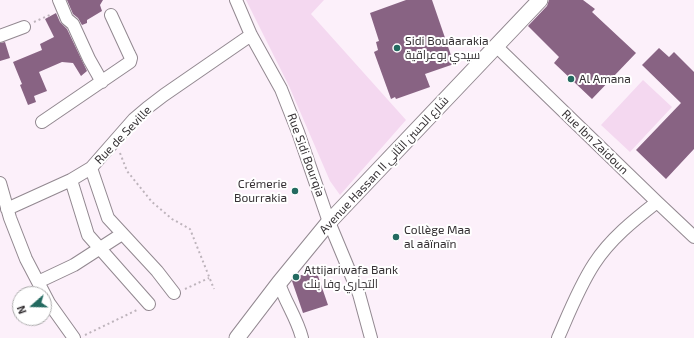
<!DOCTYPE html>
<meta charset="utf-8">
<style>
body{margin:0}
#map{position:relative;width:694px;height:338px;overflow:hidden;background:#fcf0fa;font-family:"Exo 2",sans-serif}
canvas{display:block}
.north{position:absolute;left:12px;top:286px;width:40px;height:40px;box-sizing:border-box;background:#fff;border:1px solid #aeadae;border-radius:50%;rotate:250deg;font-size:11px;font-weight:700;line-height:16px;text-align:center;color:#353134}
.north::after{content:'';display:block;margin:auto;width:14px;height:18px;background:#236a60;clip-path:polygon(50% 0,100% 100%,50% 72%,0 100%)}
</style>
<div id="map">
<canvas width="694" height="338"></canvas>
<div class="north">N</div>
</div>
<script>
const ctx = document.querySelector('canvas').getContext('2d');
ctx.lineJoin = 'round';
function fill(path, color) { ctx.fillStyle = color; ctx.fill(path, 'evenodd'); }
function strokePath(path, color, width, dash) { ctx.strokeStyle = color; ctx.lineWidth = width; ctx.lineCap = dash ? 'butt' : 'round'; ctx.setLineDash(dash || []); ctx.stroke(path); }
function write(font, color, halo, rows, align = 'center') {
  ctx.font = font + ' "Exo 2",Cairo,sans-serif'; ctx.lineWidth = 4; ctx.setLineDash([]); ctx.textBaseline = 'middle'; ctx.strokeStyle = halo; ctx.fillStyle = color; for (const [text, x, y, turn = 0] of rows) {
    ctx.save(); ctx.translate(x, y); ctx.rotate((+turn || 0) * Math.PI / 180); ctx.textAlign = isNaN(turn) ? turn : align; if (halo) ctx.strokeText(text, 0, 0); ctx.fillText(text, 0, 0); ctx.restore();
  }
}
const green = new Path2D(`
 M246 0H324L311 14 406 120 340 195 330 181 289 86Z
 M643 80 672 107 630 152 601 125Z`);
const building = new Path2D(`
 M67 0H103L100 5 102 11 87 20V23L82 25 78 18 73 14Z
 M406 0H432L454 64 425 74 430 87 396 99 395 97 391 99 374 52 378 50 376 42 379 41 370 13Z
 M549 0H583L595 9 592 12 636 53 592 99 554 63 559 57 528 26 547 6Z
 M56 13 60 22 67 29 87 71 81 76 73 63 62 62 39 72 47 91 34 96 36 102 28 105 20 85 22 84 13 62 42 50 40 44 54 37 45 19Z
 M5 42 10 58 0 61V43Z
 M659 48 669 57 674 52 694 72V149L666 179 636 150 681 103 642 65Z
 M316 270 328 305 303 313 292 281 296 277Z`);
const path = new Path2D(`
 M34 22 52 14
 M120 153 127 171 152 202 172 219 190 229 214 289
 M185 289 209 278
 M85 335 139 309`);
const minor = new Path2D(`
 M59 0 67 19 73 24 89 59 102 82
 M236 0 251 35 281 89 298 132 329 222 359 294 371 338
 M0 36 24 27
 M496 46 657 202 694 237
 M42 122 130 62 131 58 129 54 111 15
 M91 168 108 218 157 271 174 293
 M71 180 88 235 149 304
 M0 183 10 218 26 259 49 303 74 338
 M7 209 71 180 91 168 134 119 147 108 164 95 251 35
 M38 282 74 265 122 234
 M279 283C285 302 297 318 302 338
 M558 338C569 313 579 287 594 264 610 239 634 220 657 202`);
const tertiary = new Path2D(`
 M237 338 279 283 329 222 540 0`);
const markers = [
 [397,48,4,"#236a60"],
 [571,79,4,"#236a60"],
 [295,191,4,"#236a60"],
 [396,237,4,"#236a60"],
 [296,277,4,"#236a60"]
];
const poiNames = [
 ["Sidi Bouâarakia",405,41],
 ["سيدي بوعراقية",405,55],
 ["Al Amana",579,79],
 ["Crémerie",287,184,"right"],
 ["Bourrakia",287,198,"right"],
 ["Collège Maa",404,230],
 ["al aâïnaïn",404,244],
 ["Attijariwafa Bank",304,270],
 ["التجاري وفا بنك",304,284]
];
const streetNames = [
 ["Rue de Seville",123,135,-46],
 ["Rue Ibn Zaidoun",595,142,44],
 ["Rue Sidi Bourqia",306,155,70],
 ["Avenue Hassan II شارع الحسن الثاني",384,165,-47]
];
fill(green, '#f4d8f0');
fill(building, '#886383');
strokePath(minor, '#928890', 14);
strokePath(tertiary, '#928890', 17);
strokePath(path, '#beb4bc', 2, [2, 3]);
strokePath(minor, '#fff', 12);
strokePath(tertiary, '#fff', 15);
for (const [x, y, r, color] of markers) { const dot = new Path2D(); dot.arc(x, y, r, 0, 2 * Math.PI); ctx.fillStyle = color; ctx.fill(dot); strokePath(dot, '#fff', 1.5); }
write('12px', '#353134', '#fff', poiNames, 'left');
write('12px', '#353134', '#fff', streetNames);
</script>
